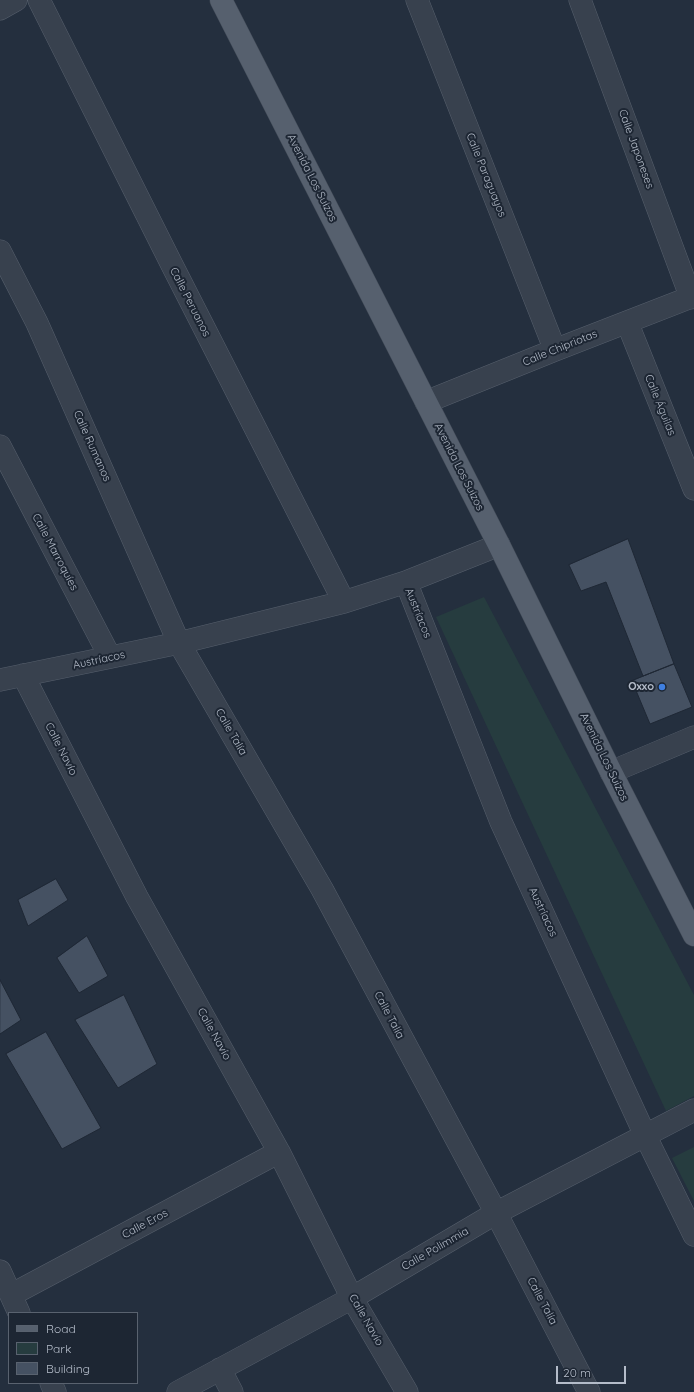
<!DOCTYPE html>
<meta charset="utf-8">
<style>
body{margin:0}
#map{position:relative;width:694px;height:1392px;overflow:hidden;background:#242f3e;font-family:Quicksand,sans-serif}
canvas{display:block}
.legend{position:absolute;left:8px;top:1312px;width:130px;height:72px;box-sizing:border-box;background:#1d2633;border:1px solid #59626f;margin:0;padding:5px 7px;list-style:none;font-size:12px;color:#b4bcc9}
.legend li{display:flex;align-items:center;gap:8px;height:20px}
.legend b{width:20px;border:1px solid #59626f}
.scale{position:absolute;left:556px;top:1366px;width:70px;height:18px;box-sizing:border-box;border:2px solid #b4bcc9;border-top:0;padding-left:5px;font-size:12px;line-height:14px;white-space:nowrap;color:#b4bcc9;-webkit-text-stroke:3px #1d2633;paint-order:stroke}
</style>
<div id="map">
<canvas width="694" height="1392"></canvas>
<ul class="legend">
<li><b style="height:5px;background:#56606e"></b>Road</li>
<li><b style="height:11px;background:#263c3f"></b>Park</li>
<li><b style="height:11px;background:#455162"></b>Building</li>
</ul>
<div class="scale">20 m</div>
</div>
<script>
const ctx = document.querySelector('canvas').getContext('2d');
ctx.lineJoin = 'round';
function fill(path, color) { ctx.fillStyle = color; ctx.fill(path, 'evenodd'); }
function strokePath(path, color, width, dash) { ctx.strokeStyle = color; ctx.lineWidth = width; ctx.lineCap = dash ? 'butt' : 'round'; ctx.setLineDash(dash || []); ctx.stroke(path); }
function write(font, color, halo, rows, align = 'center') {
  ctx.font = font + ' Quicksand,sans-serif'; ctx.lineWidth = 4; ctx.setLineDash([]); ctx.textBaseline = 'middle'; ctx.strokeStyle = halo; ctx.fillStyle = color; for (const [text, x, y, turn = 0] of rows) {
    ctx.save(); ctx.translate(x, y); ctx.rotate((+turn || 0) * Math.PI / 180); ctx.textAlign = isNaN(turn) ? turn : align; if (halo) ctx.strokeText(text, 0, 0); ctx.fillText(text, 0, 0); ctx.restore();
  }
}
const green = new Path2D(`
 M484 597 694 995V1096L666 1111 436 617Z
 M694 1147V1201L672 1158Z`);
const building = new Path2D(`
 M628 539 674 664 643 676 606 582 581 591 569 565Z
 M674 664 692 707 650 724 632 681Z
 M56 879 68 900 28 926 18 900Z
 M87 936 108 976 79 993 57 958Z
 M0 980 21 1020 0 1034Z
 M124 995 157 1064 118 1088 75 1020Z
 M46 1032 101 1128 62 1149 6 1054Z`);
const minor = new Path2D(`
 M39 0 171 263 344 602
 M417 0 555 350
 M580 0 691 298
 M0 9 16 0
 M0 251 37 323 179 643 322 889 496 1213 589 1392
 M627 322 694 489
 M426 402 555 350 694 296
 M0 446 110 657
 M406 582 501 822 645 1135 694 1235
 M23 675 137 897 279 1152 352 1298 407 1392
 M0 680 179 643 344 602 406 582 499 545
 M611 772 694 737
 M0 1271 19 1313
 M11 1295 279 1152
 M220 1369 232 1392
 M51 1383 55 1392
 M178 1392 352 1298 496 1213 694 1110`);
const major = new Path2D(`
 M221 0 499 545 611 772 694 935`);
const markers = [
 [662,687,4,"#3f7fe0"]
];
const streetNames = [
 ["Calle Japoneses",636,149,70],
 ["Calle Paraguayos",486,175,68],
 ["Avenida Los Suizos",312,178,63],
 ["Calle Peruanos",190,302,63],
 ["Calle Chipriotas",560,348,-22],
 ["Calle Águilas",660,405,68],
 ["Calle Rumanos",92,446,66],
 ["Avenida Los Suizos",459,467,63],
 ["Calle Marroquíes",55,552,62],
 ["Austríacos",418,613,68],
 ["Austríacos",99,660,-12],
 ["Calle Talía",231,732,60],
 ["Calle Navío",61,749,63],
 ["Avenida Los Suizos",604,757,64],
 ["Austríacos",543,912,65],
 ["Calle Talía",389,1015,62],
 ["Calle Navío",214,1034,61],
 ["Calle Eros",145,1224,-28],
 ["Calle Polimmia",435,1249,-30],
 ["Calle Talía",542,1301,62],
 ["Calle Navío",366,1320,60]
];
const poiNames = [
 ["Oxxo",654,687]
];
fill(green, '#263c3f');
fill(building, '#455162');
strokePath(building, '#1f2835', 1);
strokePath(minor, '#565f6c', 23);
strokePath(major, '#414a57', 23);
strokePath(minor, '#38414e', 22);
strokePath(major, '#56606e', 22);
for (const [x, y, r, color] of markers) { const dot = new Path2D(); dot.arc(x, y, r, 0, 2 * Math.PI); ctx.fillStyle = color; ctx.fill(dot); strokePath(dot, '#1d2633', 1.5); }
write('11px', '#b4bcc9', '#1d2633', streetNames);
write('bold 11px', '#b4bcc9', '#1d2633', poiNames, 'right');
</script>
